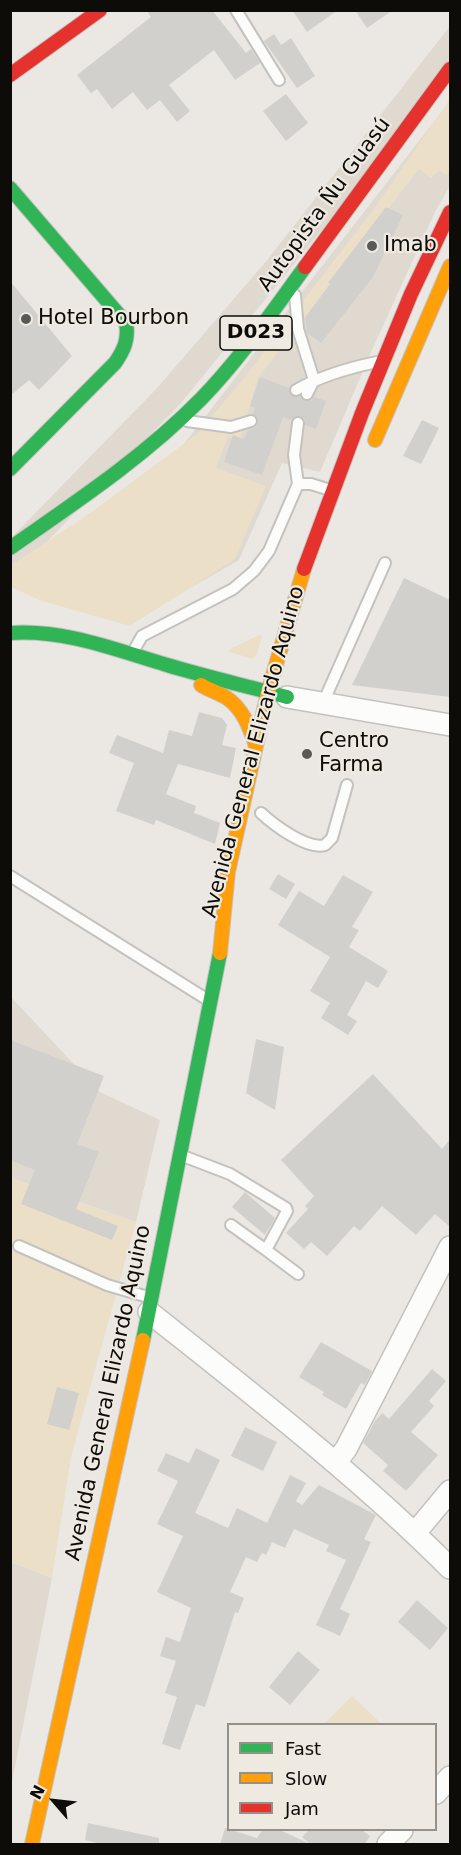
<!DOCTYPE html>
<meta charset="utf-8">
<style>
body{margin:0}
#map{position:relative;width:461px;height:1855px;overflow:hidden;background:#ebe8e4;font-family:"DejaVu Sans",sans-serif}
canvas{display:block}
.frame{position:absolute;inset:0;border:12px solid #0e0c09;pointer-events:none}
.legend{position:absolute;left:227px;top:1723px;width:210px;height:108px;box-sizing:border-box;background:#eee9e1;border:2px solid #94918b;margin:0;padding:8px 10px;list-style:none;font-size:18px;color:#0e0c09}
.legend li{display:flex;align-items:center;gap:12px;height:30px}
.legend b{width:30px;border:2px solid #94918b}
.north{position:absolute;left:24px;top:1771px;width:60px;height:60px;-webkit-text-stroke:4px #eee9e1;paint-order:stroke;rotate:298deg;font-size:16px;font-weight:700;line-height:24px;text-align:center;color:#0e0c09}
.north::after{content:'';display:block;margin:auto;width:21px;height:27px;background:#0e0c09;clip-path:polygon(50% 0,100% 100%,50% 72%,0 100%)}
</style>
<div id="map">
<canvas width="461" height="1855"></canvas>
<div class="frame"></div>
<ul class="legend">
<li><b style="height:8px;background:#30b455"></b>Fast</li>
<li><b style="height:8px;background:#ff9f0a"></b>Slow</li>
<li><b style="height:8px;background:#e5322d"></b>Jam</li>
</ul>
<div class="north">N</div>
</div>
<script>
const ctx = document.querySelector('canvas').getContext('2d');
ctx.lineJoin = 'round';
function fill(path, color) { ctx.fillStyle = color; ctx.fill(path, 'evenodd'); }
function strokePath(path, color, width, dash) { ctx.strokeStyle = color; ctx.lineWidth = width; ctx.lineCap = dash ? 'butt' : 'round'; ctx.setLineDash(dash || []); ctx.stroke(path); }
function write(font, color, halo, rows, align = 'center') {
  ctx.font = font + ' "DejaVu Sans",sans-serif'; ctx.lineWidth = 4.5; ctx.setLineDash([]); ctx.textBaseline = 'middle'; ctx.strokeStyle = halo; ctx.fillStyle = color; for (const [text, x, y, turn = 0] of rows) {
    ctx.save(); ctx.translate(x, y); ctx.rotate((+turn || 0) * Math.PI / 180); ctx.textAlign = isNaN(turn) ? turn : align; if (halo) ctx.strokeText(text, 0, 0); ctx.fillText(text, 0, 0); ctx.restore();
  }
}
const built = new Path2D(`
 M450 26V72L181 403 11 579V538L158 387 268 259Z
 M450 101V186L435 212 372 350 320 472 282 463 239 560 140 617 63 600Z
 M11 997 100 1092 160 1120 136 1222 11 1178Z
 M11 1562 52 1578 11 1787Z`);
const green = new Path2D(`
 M450 99V168L447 175 439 171 431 178 419 169 258 378 240 439 228 437 216 468 266 486 235 559 130 626 39 600 11 587V565L86 516 197 434 247 374 373 210Z
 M259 635 262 636 257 654 253 659 229 652 230 649Z
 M10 1178 136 1222 71 1457 52 1578 11 1562Z
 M352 1696 382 1724H324Z`);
const building = new Path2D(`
 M146 10H212L246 53 251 49 260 63 235 80 214 50 169 85 190 111 177 122 160 100 147 110 133 92 112 109 97 89 91 93 77 75 151 17Z
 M292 10H338L307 32Z
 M355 10H393L367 28Z
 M274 34 281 45 291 38 315 76 297 88 264 41Z
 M286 94 308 123 286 141 263 111Z
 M386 207 403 215 373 277 321 343 307 333 305 318 330 284 328 283Z
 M10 281 72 356 39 390 29 380 10 396Z
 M260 377 289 388 292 396H300L304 401H311L314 397 326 401 316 429 305 425V420L300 416H295L291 420 283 417 262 475 224 462 233 435 244 439 248 430 256 427 258 423V418L253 414 255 408 250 406Z
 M422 420 439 428 421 464 403 456Z
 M404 578 450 600V697L352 685Z
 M199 712 222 718 227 725 222 745 236 748 230 778 178 764 166 794 196 806 194 813 220 823 215 844 156 820 154 825 116 811 134 763 109 753 117 735 163 753 169 730 192 736Z
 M278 874 295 884 286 899 269 889Z
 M343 875 373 892 352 927 359 930 349 947 388 971 378 988 366 981 347 1015 357 1021 348 1035 321 1018 330 1003 310 991 330 957 278 925 299 891 324 906Z
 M256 1039 284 1047 275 1110 246 1093Z
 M10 1040 104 1076 77 1144 99 1152 76 1209 118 1226 112 1240 21 1204 35 1170 10 1160Z
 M373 1074 442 1149 450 1139V1227L435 1214 416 1235 382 1206 360 1231 354 1226 327 1256 311 1242 304 1249 286 1233 308 1209 305 1206 314 1196 281 1160Z
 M245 1192 275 1218 265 1235 232 1207Z
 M321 1342 372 1371 365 1385 361 1383 346 1409 322 1395 324 1392 299 1377Z
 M432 1369 446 1381 429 1401 434 1406 411 1432 438 1455 406 1491 383 1471 388 1465 363 1443 375 1421 382 1413 389 1419Z
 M57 1387 79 1393 69 1430 47 1424Z
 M245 1427 277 1442 263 1471 231 1456Z
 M196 1448 220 1460 195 1513 228 1528 237 1508 267 1523 290 1475 306 1483 296 1501 302 1505 319 1485 376 1515 364 1539 371 1542 340 1609 350 1614 340 1636 316 1625 346 1560 326 1551 329 1545 294 1529 285 1548 272 1542 266 1555 262 1553 257 1562 246 1557 230 1592 244 1598 238 1613 235 1612 205 1707 196 1704 180 1750 162 1744 177 1697 165 1693 176 1661 160 1656 166 1637 180 1642 191 1608 157 1592 183 1536 157 1524 178 1481 157 1471 166 1453 189 1463Z
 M417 1600 448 1628 430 1650 398 1622Z
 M298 1651 320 1670 290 1705 269 1687Z
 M88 1823 159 1838V1845H105L85 1840Z
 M225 1828 257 1838 262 1830H280L310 1844 302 1837 309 1830H362L370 1836 364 1845H220Z`);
const lane = new Path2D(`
 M236 10 279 80
 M295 295 298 329 314 380 307 394
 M296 390C321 376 348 368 377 362
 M187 421 231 427 251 421
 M298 484H311L330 490
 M133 652 142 636 233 589 254 571 269 551 298 484 294 455 298 423
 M323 703 385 563
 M261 813C274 825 307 850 325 845L332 838 347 785
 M10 876 208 1000
 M183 1156 230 1174 286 1208 287 1211 266 1250 298 1274
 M231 1225 266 1250
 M19 1246 107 1285 148 1297`);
const street = new Path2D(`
 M287 697 450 725
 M149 1312C252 1394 357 1475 450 1568
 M336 1462 346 1449 450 1247
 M415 1533 450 1491
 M436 1793 450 1777
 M388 1844 402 1830`);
const fast = new Path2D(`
 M10 188 126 323C129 339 124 350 115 363L10 469
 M10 548C76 502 144 457 201 399 240 359 272 312 305 267
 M10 633C64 629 116 650 167 665 207 677 247 686 287 697
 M143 1340 220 953`);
const slow = new Path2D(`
 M375 440 450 266
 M201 685C209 690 219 693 227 698 243 709 250 728 256 746
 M220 953 228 872 268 692 304 569
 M32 1844 143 1340`);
const jam = new Path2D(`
 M10 75 100 10
 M305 267 450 69
 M304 569 362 413 411 294 450 212`);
const markers = [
 [372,246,6,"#5b5956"],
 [26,319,6,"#5b5956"],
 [307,754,6,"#5b5956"]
];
const shields = [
 [256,333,72]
];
const shieldNames = [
 ["D023",256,333]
];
const streetNames = [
 ["Autopista Ñu Guasú",325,205,-54],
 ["Avenida General Elizardo Aquino",254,752,-75],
 ["Avenida General Elizardo Aquino",109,1393,-78]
];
const poiNames = [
 ["Imab",384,246],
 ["Hotel Bourbon",38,319],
 ["Centro",319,742],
 ["Farma",319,766]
];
fill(built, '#dfd9d0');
fill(green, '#ebdfc8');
fill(building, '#d2d0cc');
strokePath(lane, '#c4c2bf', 14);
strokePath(street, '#c4c2bf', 24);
strokePath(fast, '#c4c2bf', 16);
strokePath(slow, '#c4c2bf', 16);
strokePath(jam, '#c4c2bf', 16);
strokePath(lane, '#fcfcfb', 10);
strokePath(street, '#fcfcfb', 21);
strokePath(fast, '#30b455', 14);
strokePath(slow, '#ff9f0a', 14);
strokePath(jam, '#e5322d', 14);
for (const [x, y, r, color] of markers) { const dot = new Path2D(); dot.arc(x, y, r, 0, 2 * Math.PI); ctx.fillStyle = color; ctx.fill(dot); strokePath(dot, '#eee9e1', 2); }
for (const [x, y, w] of shields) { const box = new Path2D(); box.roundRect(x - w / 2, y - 17, w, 34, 4.5); ctx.fillStyle = '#eee9e1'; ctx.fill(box); strokePath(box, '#0e0c09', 1.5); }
write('bold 20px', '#0e0c09', null, shieldNames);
write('21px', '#0e0c09', '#eee9e1', streetNames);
write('21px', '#0e0c09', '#eee9e1', poiNames, 'left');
</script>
